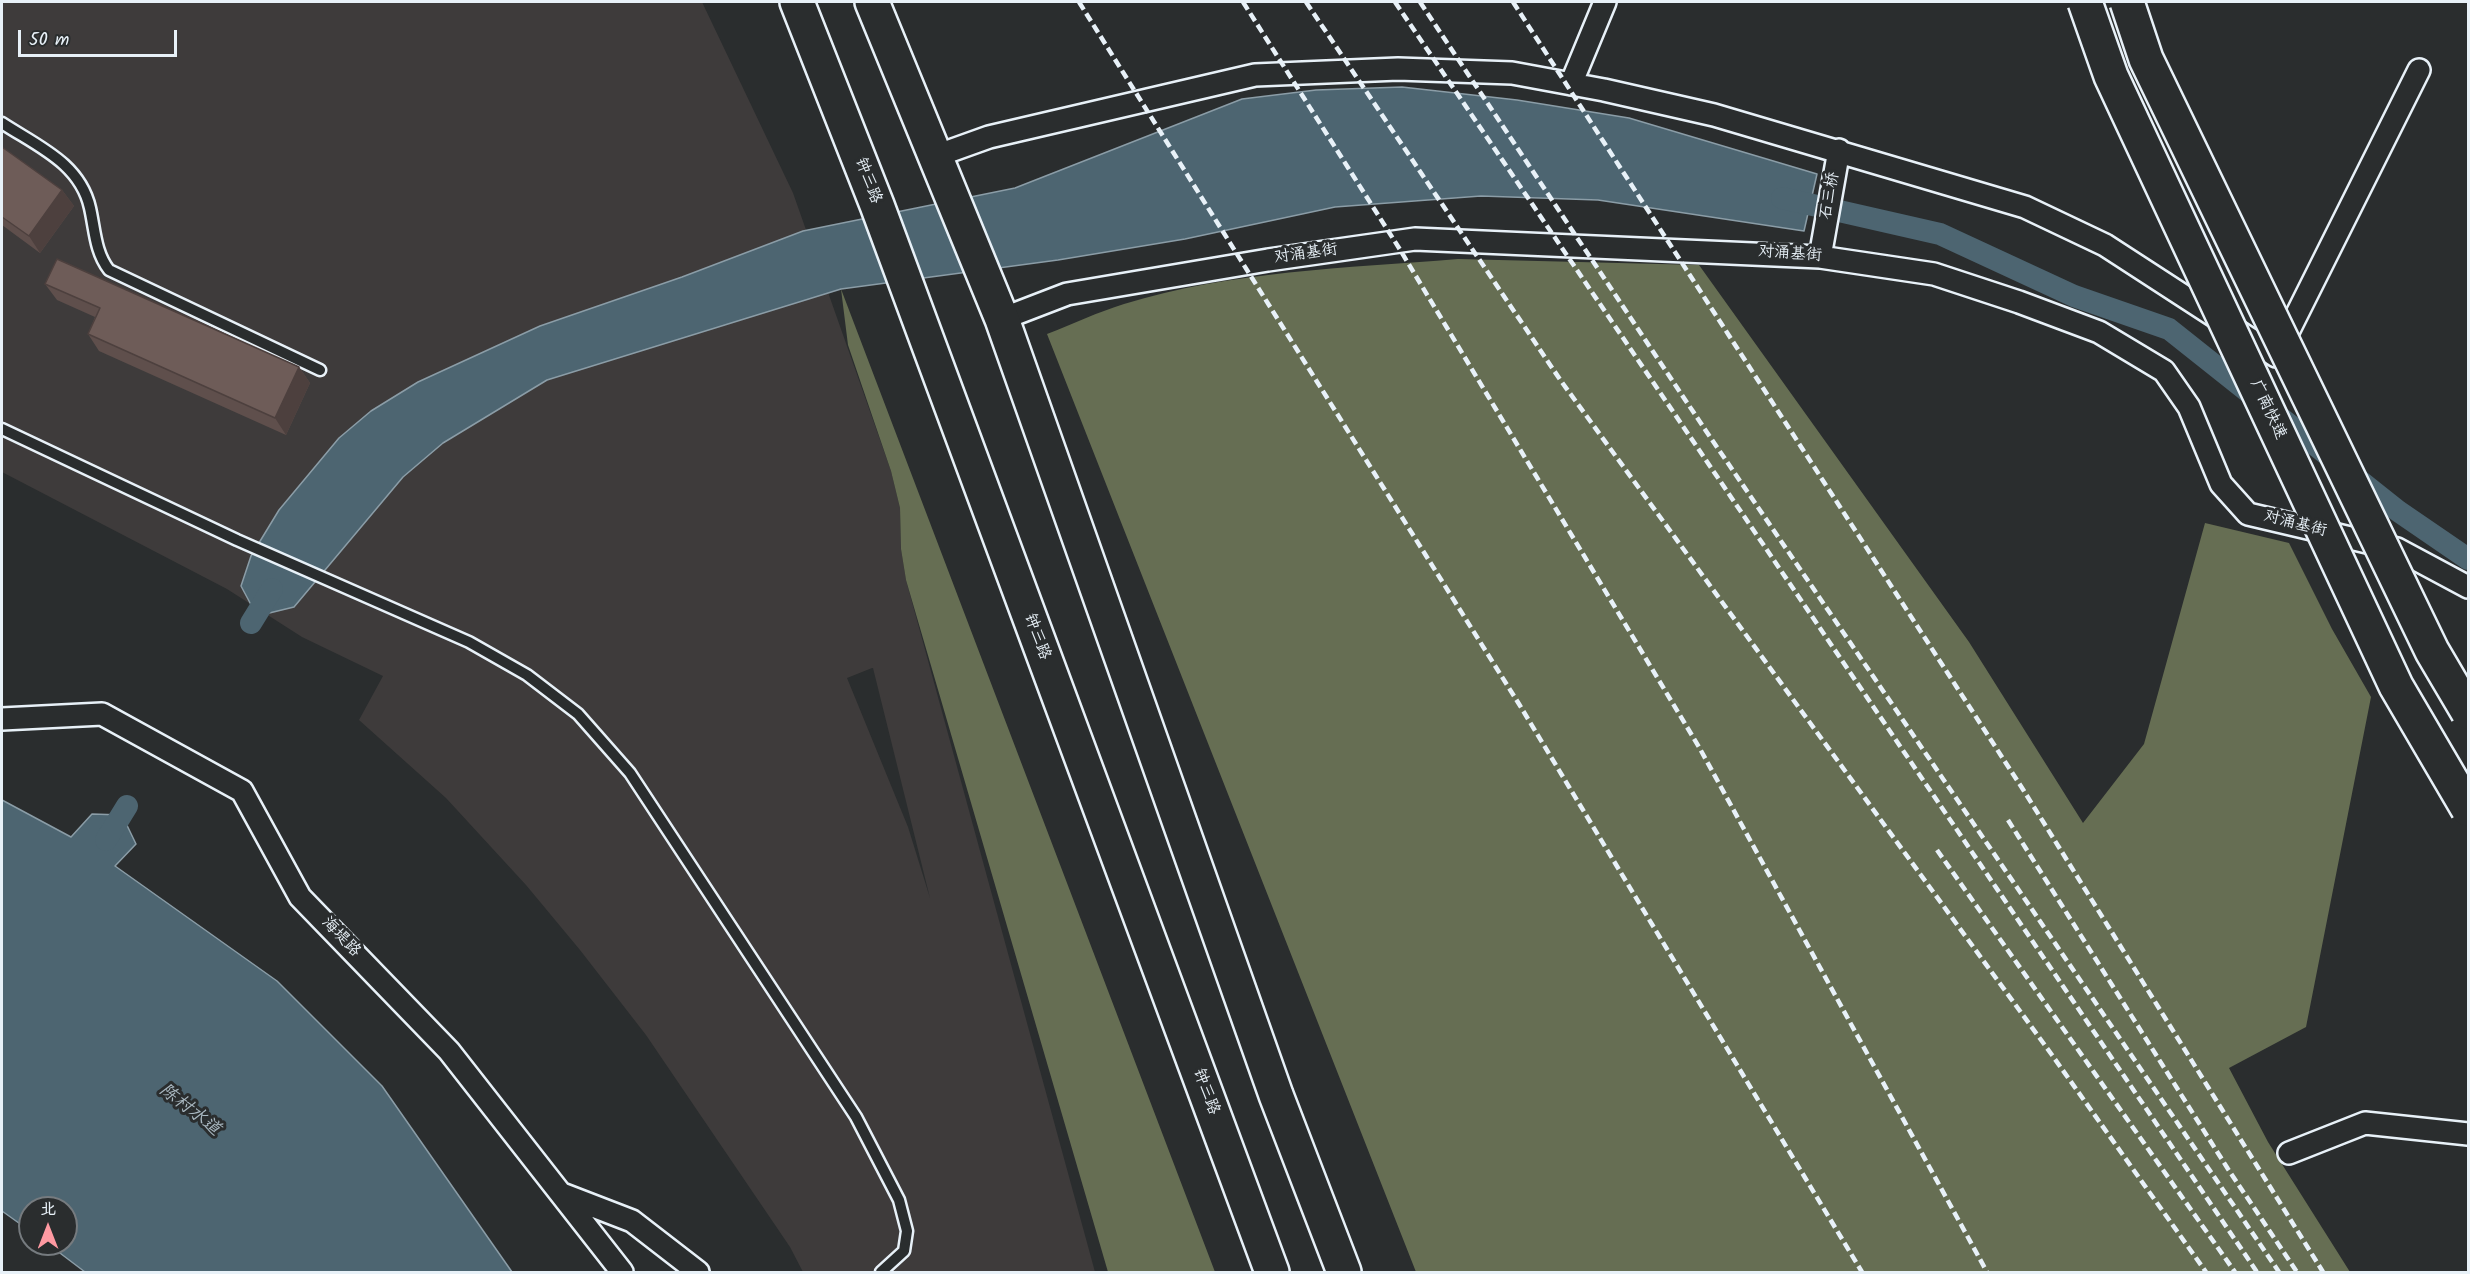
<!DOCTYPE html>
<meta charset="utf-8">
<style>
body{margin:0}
#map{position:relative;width:2470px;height:1274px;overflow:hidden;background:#2a2d2e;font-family:Kalam,"LXGW WenKai TC",sans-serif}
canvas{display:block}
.frame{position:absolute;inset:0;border:3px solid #e8f1f8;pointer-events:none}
.north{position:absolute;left:18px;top:1196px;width:60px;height:60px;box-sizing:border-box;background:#2a2d2e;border:2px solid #767b7f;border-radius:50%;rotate:0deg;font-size:16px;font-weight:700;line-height:24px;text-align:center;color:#e8f1f8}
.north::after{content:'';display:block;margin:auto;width:21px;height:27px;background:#ff9aa2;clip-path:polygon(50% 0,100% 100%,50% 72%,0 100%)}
.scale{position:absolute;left:18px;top:30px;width:159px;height:27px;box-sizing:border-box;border:3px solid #e8f1f8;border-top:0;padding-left:8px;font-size:18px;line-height:21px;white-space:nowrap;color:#e8f1f8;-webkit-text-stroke:4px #2a2d2e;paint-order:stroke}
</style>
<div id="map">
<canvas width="2470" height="1274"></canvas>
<div class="frame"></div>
<div class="north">北</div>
<div class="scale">50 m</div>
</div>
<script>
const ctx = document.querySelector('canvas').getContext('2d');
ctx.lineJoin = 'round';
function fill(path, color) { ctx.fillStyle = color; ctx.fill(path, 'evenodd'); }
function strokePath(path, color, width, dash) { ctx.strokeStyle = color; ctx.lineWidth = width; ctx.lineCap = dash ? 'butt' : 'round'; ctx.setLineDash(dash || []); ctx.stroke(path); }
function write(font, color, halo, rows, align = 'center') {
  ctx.font = font + ' Kalam,"LXGW WenKai TC",sans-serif'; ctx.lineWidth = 6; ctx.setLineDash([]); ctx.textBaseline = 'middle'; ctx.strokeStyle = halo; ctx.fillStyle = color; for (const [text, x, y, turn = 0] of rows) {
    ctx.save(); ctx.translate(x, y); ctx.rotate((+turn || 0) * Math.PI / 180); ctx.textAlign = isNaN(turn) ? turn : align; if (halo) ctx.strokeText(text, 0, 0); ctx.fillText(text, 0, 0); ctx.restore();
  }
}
const built = new Path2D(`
 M2 2H702L793 193 891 471 900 508 901 549 906 580 1095 1272H803L790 1247 646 1035 580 950 526 885 446 798 359 720 383 676 302 637 227 589 2 472ZM872 668H873L930 898 908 827 847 678Z`);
const green = new Path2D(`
 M1458 259 1699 265 1969 642 2083 823 2144 744 2205 523 2289 543 2332 629 2371 697 2306 1027 2229 1068 2268 1142 2350 1272H1416L1047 334C1073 324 1098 312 1124 304 1231 271 1346 268 1458 259Z
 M841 289 1215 1272H1108L906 580 901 549 900 508 891 471 848 345Z`);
const water = new Path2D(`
 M1402 87 1517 100 1629 118 1817 174 1804 231 1598 200 1481 196 1335 207 1185 239 1058 260 841 289 547 380 443 443 403 477 294 607 257 616 241 586 251 556 279 510 339 438 371 411 418 382 540 326 682 277 803 231 1015 188 1242 99 1316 90Z
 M2 800 71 837 92 814 122 815 136 844 115 866 277 981 382 1086 512 1272H85L48 1244H66V1208H30V1231L2 1211Z`);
const canal = new Path2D(`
 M1782 198 1940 234 2074 296 2169 329 2398 511 2468 559
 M251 623 272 589
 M106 840 127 806`);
const service = new Path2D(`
 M2 123C37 146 80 163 90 208 95 230 95 252 109 270L320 370
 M2 429 237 540 469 642 527 675 578 714 630 773 856 1117 899 1200 907 1231 904 1251 881 1272`);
const minor = new Path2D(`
 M1571 84 1605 2
 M936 156 989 137 1255 75 1398 69 1512 73 1604 90 1714 115 2025 207 2105 245 2276 356 2419 70
 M1820 257 1839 150
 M1002 319 1067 294 1268 260 1415 239 1820 257 1934 274 2019 302 2099 332 2164 371 2189 407 2221 484 2248 514 2397 549 2468 587
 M2 719 102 714 242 791 300 897 449 1051 622 1272
 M2289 1153 2365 1123 2468 1134
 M562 1194 632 1221 698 1272`);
const primary = new Path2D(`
 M797 2 877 205 1272 1272
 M872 2 1002 319 1276 1095 1344 1272`);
const rail = new Path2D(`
 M1079 2 1519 704 1862 1272
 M1243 2 1399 248 1699 747 1987 1272
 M1306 2 1561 381 2052 1055 2206 1272
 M1395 2 2257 1272
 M1420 2 1706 431 2279 1272
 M1513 2 2024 791 2323 1272
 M2008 820 2228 1169 2297 1272
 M1937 850 2235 1272`);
const trunkBridge = new Path2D(`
 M2085 2 2111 76 2396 686 2468 809
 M2127 2 2146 59 2432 651 2468 712`);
const wall = new Path2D(`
 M2 147 62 190 74 206 40 253 2 225Z
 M45 284 299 367 310 383 286 435 99 351 88 334 95 317 57 300Z`);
const shadedWall = new Path2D(`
 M62 190 74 206 40 253 29 236Z
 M299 367 310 383 286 435 275 418Z`);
const building = new Path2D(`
 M2 147 62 190 29 236 2 217Z
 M57 259 299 367 275 418 88 334 100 308 45 284Z`);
const streetNames = [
 ["钟三路",867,181,69],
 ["石三桥",1831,196,-80],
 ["对涌基街",1306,255,-8],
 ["对涌基街",1790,255,4],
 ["广南快速",2267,410,65],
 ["对涌基街",2295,525,14],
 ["钟三路",1036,637,70],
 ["海堤路",340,938,46],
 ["钟三路",1205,1092,70]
];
const waterNames = [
 ["陈村水道",189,1111,38]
];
fill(built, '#3e3b3b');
fill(green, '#666e53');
fill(water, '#4d6571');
strokePath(water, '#8b9da7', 1.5);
strokePath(canal, '#4d6571', 22);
strokePath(service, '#e8f1f8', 15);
strokePath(minor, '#e8f1f8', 26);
strokePath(primary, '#e8f1f8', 38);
strokePath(service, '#2a2d2e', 10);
strokePath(minor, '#2a2d2e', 21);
strokePath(primary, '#2a2d2e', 33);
strokePath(rail, '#e8f1f8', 4.5, [9, 4.5]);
strokePath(trunkBridge, '#e8f1f8', 38, []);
strokePath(trunkBridge, '#2a2d2e', 33);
fill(wall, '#5f4f4c');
fill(shadedWall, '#4d403e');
fill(building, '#6e5c58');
strokePath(building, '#4d403e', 1.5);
write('16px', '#e8f1f8', '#2a2d2e', streetNames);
write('italic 18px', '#aab9c2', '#2a2d2e', waterNames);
</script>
